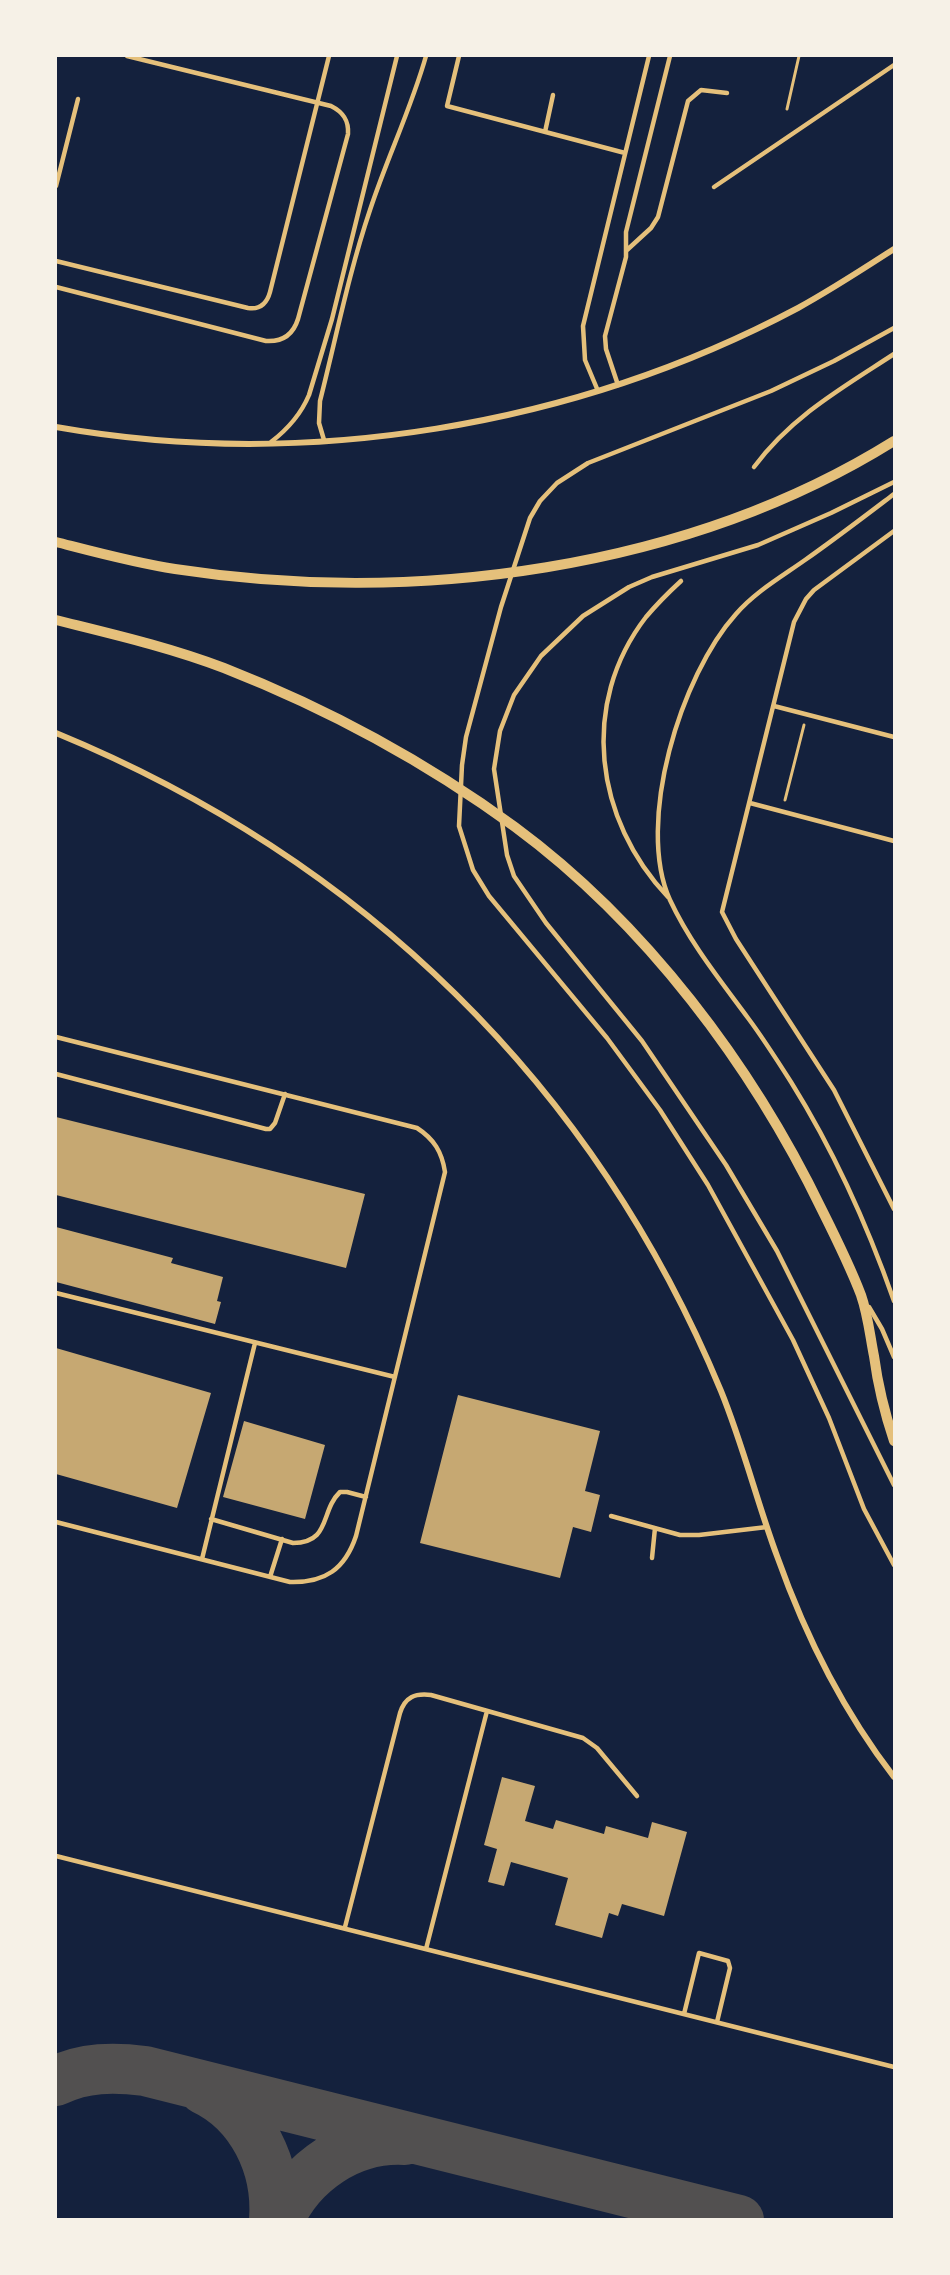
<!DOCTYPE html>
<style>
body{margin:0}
#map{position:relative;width:950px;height:2275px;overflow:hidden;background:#14213d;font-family:Cabin,sans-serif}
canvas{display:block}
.frame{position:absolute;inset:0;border:57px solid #f6f1e7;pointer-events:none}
</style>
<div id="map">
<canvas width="950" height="2275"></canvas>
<div class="frame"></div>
</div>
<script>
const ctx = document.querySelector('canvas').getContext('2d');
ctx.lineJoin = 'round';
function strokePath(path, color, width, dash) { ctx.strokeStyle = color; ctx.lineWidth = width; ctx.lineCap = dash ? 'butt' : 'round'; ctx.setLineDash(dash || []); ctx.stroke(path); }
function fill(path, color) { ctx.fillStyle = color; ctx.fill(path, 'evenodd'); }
const taxiway = new Path2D(`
 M56 2081C84 2067 114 2067 145 2071L739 2220
 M203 2089C252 2112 278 2167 274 2220
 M279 2220C301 2171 351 2137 405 2140`);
const building = new Path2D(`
 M56 1117 365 1194 346 1268 56 1195Z
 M56 1227 173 1258 171 1263 223 1277 217 1301 221 1302 215 1324 56 1282Z
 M56 1348 211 1393 177 1508 56 1474Z
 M458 1395 600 1431 585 1491 600 1495 591 1532 573 1527 560 1578 420 1543Z
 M244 1421 325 1445 305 1519 223 1497Z
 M502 1777 535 1786 525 1821 553 1829 556 1820 604 1834 606 1826 648 1838 652 1822 687 1832 664 1916 622 1904 618 1916 609 1913 602 1938 555 1925 568 1878 511 1862 504 1886 488 1882 497 1849 484 1845Z`);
const path = new Path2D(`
 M787 109 799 56
 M785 800 804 725`);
const service = new Path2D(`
 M459 56 447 106 625 153
 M545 132 553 95
 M56 186 78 99
 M714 187 894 65
 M627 250 651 228 658 217 688 101 701 90 727 93
 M56 261 248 308C261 310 267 303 270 292L329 56
 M56 287 266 341C282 342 293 335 298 319L348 134C349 120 343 112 331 106L127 56
 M894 328 834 361 771 391 588 463 557 483 540 501 530 518 501 607 466 737 462 765 459 826 473 870 489 896 607 1038 660 1110 708 1185 793 1340 829 1418 864 1509 894 1565
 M618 385 606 349 605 336 626 257V232L670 56
 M598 391 585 360 583 326 649 56
 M324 440 319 423 320 401C336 338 349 272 370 210 387 158 411 109 426 56
 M271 442C288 429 301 414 309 395L332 319 397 56
 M754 467C792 416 842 388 894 354
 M894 482 831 513 758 545 652 577 629 587 583 616 541 656 514 695 500 731 494 769 507 855 514 876 546 923 642 1041 726 1165 777 1251 894 1485
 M894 494C865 516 835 539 805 560 781 577 755 592 736 614 681 675 635 823 670 900 690 943 720 980 748 1018 763 1038 777 1060 791 1082 834 1151 867 1224 894 1301
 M894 531 814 590 806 599 794 622 722 912 736 939 834 1090 894 1209
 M774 706 894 737
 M750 803 894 841
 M668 897C595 820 579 704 646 617 657 604 669 592 681 581
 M56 1037 417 1128C434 1139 442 1152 445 1172L356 1536C345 1569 325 1583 290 1582L56 1522
 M56 1074 266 1129H270L275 1123 285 1094
 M56 1293 395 1377
 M869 1307 882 1329 894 1357
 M611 1516 680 1535H699L767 1527
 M211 1519 293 1543C331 1543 320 1511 340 1492H347L366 1497
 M652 1558 655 1528
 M202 1559 255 1343
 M270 1577 282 1539
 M56 1856 894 2067
 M345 1927 400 1713C405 1697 415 1693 431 1695L583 1738 597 1748 637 1796
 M426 1949 487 1711
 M684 2014 699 1953 728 1961 730 1968 717 2022`);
const minor = new Path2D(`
 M56 427C305 471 574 427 798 308 831 290 863 269 894 249
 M56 733C362 859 594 1084 721 1391 743 1445 757 1502 777 1556 805 1635 843 1711 894 1777`);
const tertiary = new Path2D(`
 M56 542C95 552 135 563 175 569 414 606 687 570 894 441
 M56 620C112 634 169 647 224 668 326 708 426 762 515 827 645 923 752 1065 822 1210 836 1238 850 1266 861 1295 868 1315 870 1336 874 1356 878 1386 885 1414 894 1441`);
strokePath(taxiway, '#525050', 50);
fill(building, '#c6a872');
strokePath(path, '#e5c07b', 3);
strokePath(service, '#e5c07b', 4.5);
strokePath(minor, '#e5c07b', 6);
strokePath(tertiary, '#e5c07b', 10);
</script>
